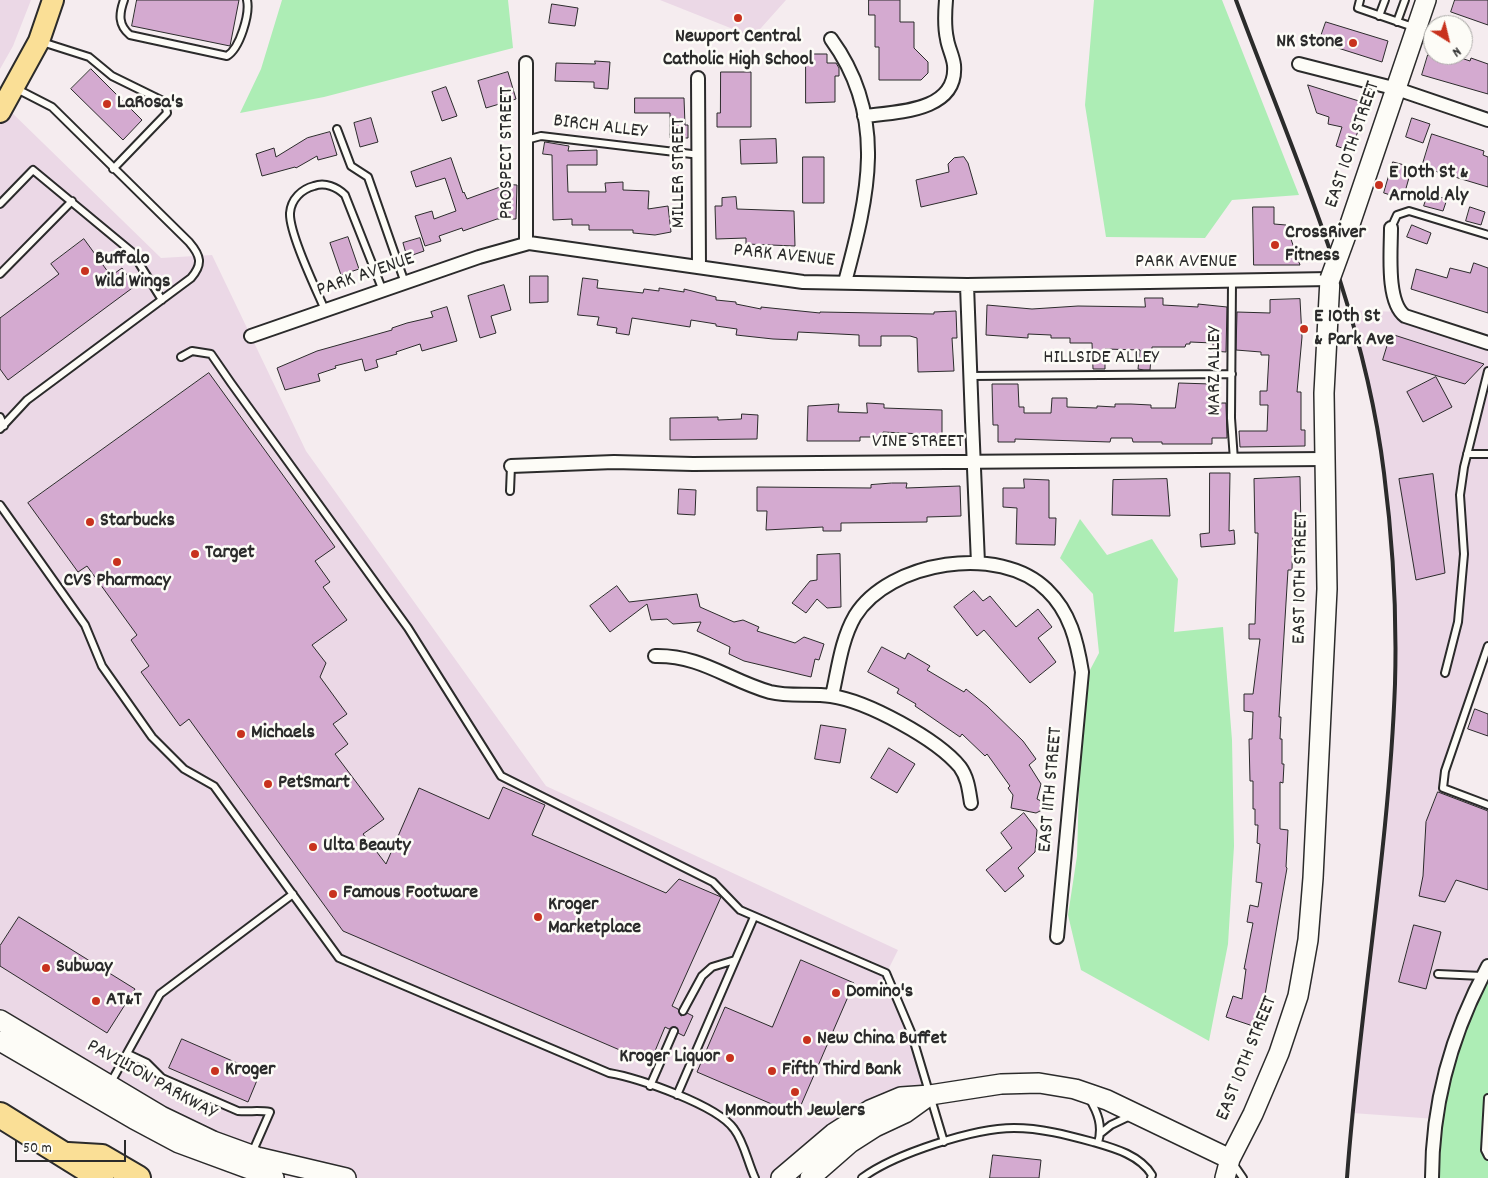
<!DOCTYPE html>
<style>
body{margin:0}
#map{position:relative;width:1488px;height:1178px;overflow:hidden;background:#f5ecef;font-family:Dekko,sans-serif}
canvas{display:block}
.north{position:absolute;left:1423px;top:15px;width:50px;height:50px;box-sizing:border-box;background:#fdfcf7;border:1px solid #a9a8a5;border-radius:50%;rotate:144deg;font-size:14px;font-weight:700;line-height:20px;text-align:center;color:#2b2b2b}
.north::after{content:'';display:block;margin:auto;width:18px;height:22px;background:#c8321e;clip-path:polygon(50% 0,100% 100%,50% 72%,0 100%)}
.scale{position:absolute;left:15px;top:1140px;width:111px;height:22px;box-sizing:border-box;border:2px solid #2b2b2b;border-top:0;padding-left:6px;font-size:15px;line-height:18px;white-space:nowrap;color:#2b2b2b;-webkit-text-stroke:4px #fdfcf7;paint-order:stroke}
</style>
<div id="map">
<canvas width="1488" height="1178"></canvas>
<div class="north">N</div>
<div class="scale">50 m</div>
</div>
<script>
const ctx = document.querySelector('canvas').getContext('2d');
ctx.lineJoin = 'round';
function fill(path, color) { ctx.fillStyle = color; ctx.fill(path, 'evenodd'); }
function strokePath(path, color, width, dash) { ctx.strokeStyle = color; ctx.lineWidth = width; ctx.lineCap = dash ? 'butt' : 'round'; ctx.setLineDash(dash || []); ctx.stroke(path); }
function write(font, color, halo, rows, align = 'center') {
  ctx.font = font + ' Dekko,sans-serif'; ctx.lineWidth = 5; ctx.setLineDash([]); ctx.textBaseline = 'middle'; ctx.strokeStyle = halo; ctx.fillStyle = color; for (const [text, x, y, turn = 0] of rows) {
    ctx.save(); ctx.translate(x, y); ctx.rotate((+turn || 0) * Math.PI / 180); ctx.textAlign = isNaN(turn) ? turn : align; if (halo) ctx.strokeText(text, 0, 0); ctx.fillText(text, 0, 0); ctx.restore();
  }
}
const built = new Path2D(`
 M0 0H31L13 46 0 69Z
 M660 0H786L753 37Z
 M4 105 161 258 212 255 306 451 546 786 898 950 886 974 930 1095 781 1178H346L257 1157 0 1020V112Z
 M1349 310 1400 312 1488 343V646L1442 784 1488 805V966L1436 1119 1352 1113 1389 774 1395 648 1393 553 1384 471 1370 395Z`);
const green = new Path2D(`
 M282 0H508L513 48 324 97 240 113 261 69Z
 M1094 0H1222L1299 195 1232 200 1205 238 1106 237 1085 105Z
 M1080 519 1107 555 1152 539 1178 579 1174 632 1223 627 1232 740 1234 846 1228 944 1209 1041 1081 970 1068 915 1077 856 1082 685 1099 653 1093 594 1060 558Z
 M1488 966V1178H1432L1443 1079Z`);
const building = new Path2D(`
 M137 0H239L230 46 132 26Z
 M869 0H900V22H914V48L928 62V73L921 80H879V47H875V15H869Z
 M1455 0H1488V25L1451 12Z
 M552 4 578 8 575 26 549 23Z
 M1326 22 1388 41 1382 62 1319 42Z
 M806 54H827V63H836L839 68V76H835V102L806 103Z
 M1428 55H1452L1470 61 1471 58 1488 64V94L1422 75Z
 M595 61 610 62 608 89 594 88V82L555 81 556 63 595 64Z
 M91 69 142 120 123 140 71 89Z
 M508 72 516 99 486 108 478 81Z
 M721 72H751V127H717V113H720Z
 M1308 85 1362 102 1365 111 1351 151 1336 146 1342 127 1328 124 1329 117 1317 113Z
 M446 87 457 116 442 121 432 92Z
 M635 98H684L685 125H688V138H670V113H635Z
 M371 118 378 142 360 147 354 123Z
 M1412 118 1430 124 1423 143 1406 137Z
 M330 132 337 155 318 160 317 156 296 168 295 167 262 176 256 154 274 148 276 157 307 138Z
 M1432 134 1484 151 1483 155 1488 157V187L1435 171 1434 174 1421 170Z
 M776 139 777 163 741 164 740 140Z
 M545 142 569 146 568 151 597 150V165H567L568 192H606L605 183 623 182V190L649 191 648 209 668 206 671 232 655 235 633 233V230H589V225H572V219L553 220 552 155 543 154Z
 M803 157H824V203H803Z
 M964 157 968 163 977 194 921 207 916 180 949 172 948 164 954 158Z
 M451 158 463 193 464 192 467 199 500 187V184L517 185 516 219H497L463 231 462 228 439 236 441 241 425 246 415 216 432 211 434 219 456 211 445 178 416 187 411 172Z
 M1393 162 1412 167 1403 199 1384 193Z
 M1428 194 1447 199 1443 211 1424 206Z
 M736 197 737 209 794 211 795 246 746 244V238L716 239 715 206H722V198Z
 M1253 207H1274V224L1286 225 1300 265H1254Z
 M1470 207 1485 212 1481 225 1466 221Z
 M1412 225 1431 233 1427 244 1407 237Z
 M348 237 359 269 341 275 330 243Z
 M420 238 424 251 407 257 403 243Z
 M84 239 111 276 122 268 135 286 8 380 0 369V318L59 274 51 264Z
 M1474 263 1488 268V313L1411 289 1416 269 1447 278 1450 268 1470 273Z
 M530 276H548V302L530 303Z
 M583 278 598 280 597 288 643 293 644 289 659 291V288L684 292V289L716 297V300L736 302V304L761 309V307L820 313V312L934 314V312L956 311 957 338H952L954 371 918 372 917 338 910 336H881V346H859V335L798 332 797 340 773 339 736 335 737 329 716 326V324L691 320 690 327 632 318 629 335 616 333 617 328 597 325 599 317 578 315Z
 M504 285 511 310 491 316 496 333 480 338 468 296Z
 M1145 298H1163V305L1198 307V304L1227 307 1226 352 1213 351V343L1190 342V344H1186L1185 347H1152L1150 370H1144L1138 369 1140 350 1105 349V369H1093L1092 343H1070V338H1051V335L1028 334V338L986 335 987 305 1032 309 1078 306 1145 307Z
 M1300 299 1302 337 1297 392H1301V430H1305V446L1240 447 1239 431H1267L1268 405H1260V391H1267L1269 355H1261V352L1236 350 1237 312 1270 313V300Z
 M447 307 457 341 422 351 420 344 396 352 397 354 376 360 378 367 365 371 362 359 335 366 336 368 318 374 320 381 285 390 277 368 317 351 392 330V328L407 323 433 317 431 312Z
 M1391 334 1484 364 1465 384 1383 360Z
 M209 373 335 547 315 561 330 582 323 587 347 620 312 645 326 663 320 677 347 714 333 724 348 744 335 754 384 819 363 834 386 864 419 788 489 819 503 787 545 805 532 835 666 893 679 879 721 897 672 1006 678 1009 681 1016 687 1013 693 1016 684 1036 678 1033 676 1027 669 1029 665 1027 650 1063 343 931 189 719 180 726 141 672 149 666 131 640 137 635 87 566 78 572 28 503Z
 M1436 377 1452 407 1423 422 1407 392Z
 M1179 383 1211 384 1210 403H1226L1227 438H1212V444H1162V442H1133L1132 438H1111L1110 442 1015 439V442H998V425H993L992 384H1018L1019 407H1024V413H1051L1052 398H1067V407L1097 408V406L1115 407V404H1131L1151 405V408H1175Z
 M867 403 884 404V408L942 410V435L883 432V437H860V441H807L808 406 839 404 838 412 867 413Z
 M742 414 758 415 757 439 670 440V418L718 417V420L741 419Z
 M1210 473H1230L1229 531 1234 530 1235 544 1201 547 1200 534 1209 533Z
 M1433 474 1445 573 1416 580 1399 479Z
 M1300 477 1301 531 1293 532 1292 570H1288L1279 717H1281L1280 739H1282V764H1284L1283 783 1280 782V829L1288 830 1286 867 1287 868 1265 995H1263L1253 1026 1226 1017 1233 996 1242 999 1246 969H1244L1253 923 1247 922 1250 905 1258 907 1262 883 1256 882 1260 844 1257 843 1258 825H1255V809H1253V781H1250L1249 739H1252L1253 712 1244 711V694H1253L1260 639H1249V624H1255L1258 533H1255L1254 479Z
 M1024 479 1049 480V518H1056L1055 545 1016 544 1017 508 1003 507V488H1024Z
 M1167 479 1170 516 1112 515 1113 480Z
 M892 483H907L906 488 960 486 961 516 927 517V522L841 523V531H823V527L766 530 767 511H757V487L871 488V485Z
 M679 489 696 490 695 515 678 514Z
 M840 554 841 607 827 608 817 599 806 613 792 603 810 581 817 580V555Z
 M617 586 629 602 697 594 700 607 734 622 743 620 759 627 757 631 795 643 804 637 824 644 819 660 815 659 811 677 744 661 729 654 730 647 697 631 701 622 673 624 667 619 651 620 647 604 610 632 590 606Z
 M974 591 983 601 990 596 1016 627 1038 609 1052 627 1038 638 1056 662 1030 683 984 630 977 636 954 607Z
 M882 647 905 659 908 653 930 666 927 670 964 692 966 689 987 706 1023 741 1036 759 1029 765 1041 784 1037 799 1043 802 1042 810 1036 813 1011 808 1013 795 1008 788 1010 786 987 754 985 756 962 734 960 737 915 706 916 704 897 693 899 689 868 672Z
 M1475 709 1488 714V736L1468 729Z
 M821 725 846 729 840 763 815 759Z
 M889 748 915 764 897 793 871 778Z
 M1438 792 1488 811V890L1456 880 1445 902 1419 896 1423 876 1426 822Z
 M1024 813 1037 830 1035 852 1018 868 1024 876 1005 892 986 870 1012 848 1001 833Z
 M19 917 135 989 107 1033 0 966V946Z
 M1414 925 1441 932 1426 989 1399 982Z
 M801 960 854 983 801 1105 788 1111 697 1072 725 1007 772 1027Z
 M182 1039 260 1073 248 1102 169 1068Z
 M993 1155 1041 1160 1039 1178H990Z`);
const service = new Path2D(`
 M124 0C119 14 118 25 130 35L227 56C240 48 250 14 247 0
 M1360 0 1358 8 1416 28
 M1379 16 1385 0
 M1397 22 1405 0
 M42 42 89 57 112 76 165 102 167 113 113 169
 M337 129 351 166 368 177 405 283
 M526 140 541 136 700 155
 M0 204 33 170 132 252 162 300
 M1391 228 1397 215 1409 211 1488 235
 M0 274 72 201
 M1232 282 1231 418 1234 460
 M325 310C316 289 289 233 290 213 291 199 302 189 314 186 325 182 337 187 345 195L383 291
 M181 357 192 351 211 354 231 383 408 628 501 776 713 882 740 910 886 973 911 1032 944 1142
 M970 376 1232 374
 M0 417 4 426
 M0 429 27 400 191 278C203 264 201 256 189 242L52 107 15 88
 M1467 454H1488
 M510 491 511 466
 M0 505 85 625 102 666 152 737 184 769 214 786 339 958 609 1073C638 1078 717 1105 734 1129 744 1142 748 1163 755 1178
 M1488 646 1445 771 1443 788 1488 805
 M1445 673 1458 622 1464 554 1460 495 1464 467 1488 371
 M1438 974 1482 976
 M683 1011 702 976 712 967 735 960
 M128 1054 147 1063 162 1078 238 1111C249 1112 259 1110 270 1112L252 1153
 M110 1084 160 994 293 894
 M650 1086 674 1031
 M677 1095 754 917
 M1089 1098C1098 1113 1103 1126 1098 1143
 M1488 1098 1485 1150 1488 1156
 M1101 1133 1111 1125 1130 1116
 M1232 1162 1243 1178
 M862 1178C894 1154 974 1128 1014 1128 1041 1128 1067 1135 1093 1142 1114 1148 1140 1155 1152 1175L1151 1178`);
const minor = new Path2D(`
 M831 39C888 117 868 196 845 282
 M526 63V243
 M1299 64 1397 89 1488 120
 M698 78 699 267
 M864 116C896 112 958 112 954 65 953 56 948 47 947 39 944 26 945 12 946 0
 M1391 228C1391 251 1386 302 1405 316L1488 343
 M967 285C970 378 974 470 978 563
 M251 336 479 257 529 243 803 282 967 285 1330 279
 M511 466 614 462 693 464 1325 459
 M655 656C701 655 728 680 770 692 790 697 811 693 831 696 867 701 937 739 960 767 968 778 969 791 971 803
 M832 696C838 670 841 640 855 616 889 561 1000 543 1047 590 1070 612 1077 641 1082 672L1057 937
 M1432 1178C1432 1103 1452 1032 1488 966`);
const secondary = new Path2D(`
 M1349 227 1426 0
 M0 1020 161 1116 213 1141 257 1157 346 1178
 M0 1041 134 1119 179 1143 274 1178
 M781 1178 834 1133 870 1110 901 1097 930 1095 1001 1084 1039 1083 1075 1089 1107 1100 1230 1159
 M810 1178 850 1143 875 1127 905 1113 930 1095
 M1225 1178 1230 1159 1253 1114 1279 1053 1298 996 1308 940 1313 878 1327 589 1324 393 1330 279`);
const primary = new Path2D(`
 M0 112 39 41 53 0`);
const motorway = new Path2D(`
 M0 1115 101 1178
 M68 1155 102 1157 138 1178`);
const rail = new Path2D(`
 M1236 0C1293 154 1364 308 1384 473 1393 543 1397 613 1395 684 1389 849 1359 1013 1347 1178`);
const secondaryBridge = new Path2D(`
 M1330 279 1349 227`);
const markers = [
 [738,18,5,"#c8321e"],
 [1353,43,5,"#c8321e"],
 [107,104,5,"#c8321e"],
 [1379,185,5,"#c8321e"],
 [1275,245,5,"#c8321e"],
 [85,271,5,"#c8321e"],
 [1304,329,5,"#c8321e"],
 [90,522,5,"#c8321e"],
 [195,554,5,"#c8321e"],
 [117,562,5,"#c8321e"],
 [241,734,5,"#c8321e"],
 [268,784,5,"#c8321e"],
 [313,847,5,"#c8321e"],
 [333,894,5,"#c8321e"],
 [538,917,5,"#c8321e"],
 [46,968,5,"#c8321e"],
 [836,993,5,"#c8321e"],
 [96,1001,5,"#c8321e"],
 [807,1040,5,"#c8321e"],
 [730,1058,5,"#c8321e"],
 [215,1071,5,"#c8321e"],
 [772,1071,5,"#c8321e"],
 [795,1092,5,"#c8321e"]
];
const poiNames = [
 ["Newport Central",738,38,"center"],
 ["Catholic High School",738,61,"center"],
 ["NK Stone",1343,43,"right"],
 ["LaRosa's",117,104],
 ["E 10th St &",1389,174],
 ["Arnold Aly",1389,197],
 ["CrossRiver",1285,234],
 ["Fitness",1285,257],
 ["Buffalo",95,260],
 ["Wild Wings",95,283],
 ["E 10th St",1314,318],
 ["& Park Ave",1314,341],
 ["Starbucks",100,522],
 ["Target",205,554],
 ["CVS Pharmacy",117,582,"center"],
 ["Michaels",251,734],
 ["PetSmart",278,784],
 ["Ulta Beauty",323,847],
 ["Famous Footware",343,894],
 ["Kroger",548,906],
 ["Marketplace",548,929],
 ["Subway",56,968],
 ["Domino's",846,993],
 ["AT&T",106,1001],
 ["New China Buffet",817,1040],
 ["Kroger Liquor",720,1058,"right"],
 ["Kroger",225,1071],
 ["Fifth Third Bank",782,1071],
 ["Monmouth Jewlers",795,1112,"center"]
];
const streetNames = [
 ["BIRCH ALLEY",600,128,7],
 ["EAST 10TH STREET",1354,145,-71],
 ["PROSPECT STREET",508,153,-90],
 ["MILLER STREET",680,173,-90],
 ["PARK AVENUE",784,257,6],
 ["PARK AVENUE",1186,263],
 ["PARK AVENUE",366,276,-19],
 ["HILLSIDE ALLEY",1101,359],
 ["MARZ ALLEY",1216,371,-90],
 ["VINE STREET",918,443],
 ["EAST 10TH STREET",1302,578,-89],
 ["EAST 11TH STREET",1052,790,-85],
 ["EAST 10TH STREET",1248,1059,-68],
 ["PAVILION PARKWAY",151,1081,29]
];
fill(built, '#ebd8e6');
fill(green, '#adedb5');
fill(building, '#d4aad0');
strokePath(building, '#2b2b2b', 1);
strokePath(service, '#2b2b2b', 10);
strokePath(minor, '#2b2b2b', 16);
strokePath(secondary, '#2b2b2b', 22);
strokePath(primary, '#2b2b2b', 24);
strokePath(motorway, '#2b2b2b', 28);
strokePath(service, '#fdfcf7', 6);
strokePath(minor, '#fdfcf7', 12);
strokePath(secondary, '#fdfcf7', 19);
strokePath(primary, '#fadf96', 20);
strokePath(motorway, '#fadf96', 24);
strokePath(rail, '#2b2b2b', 4);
strokePath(secondaryBridge, '#2b2b2b', 22, []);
strokePath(secondaryBridge, '#fdfcf7', 19);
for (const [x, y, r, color] of markers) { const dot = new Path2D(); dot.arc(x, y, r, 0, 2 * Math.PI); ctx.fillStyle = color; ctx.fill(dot); strokePath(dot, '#fdfcf7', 2); }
write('bold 20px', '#2b2b2b', '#fdfcf7', poiNames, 'left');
write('20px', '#2b2b2b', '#fdfcf7', streetNames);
</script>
